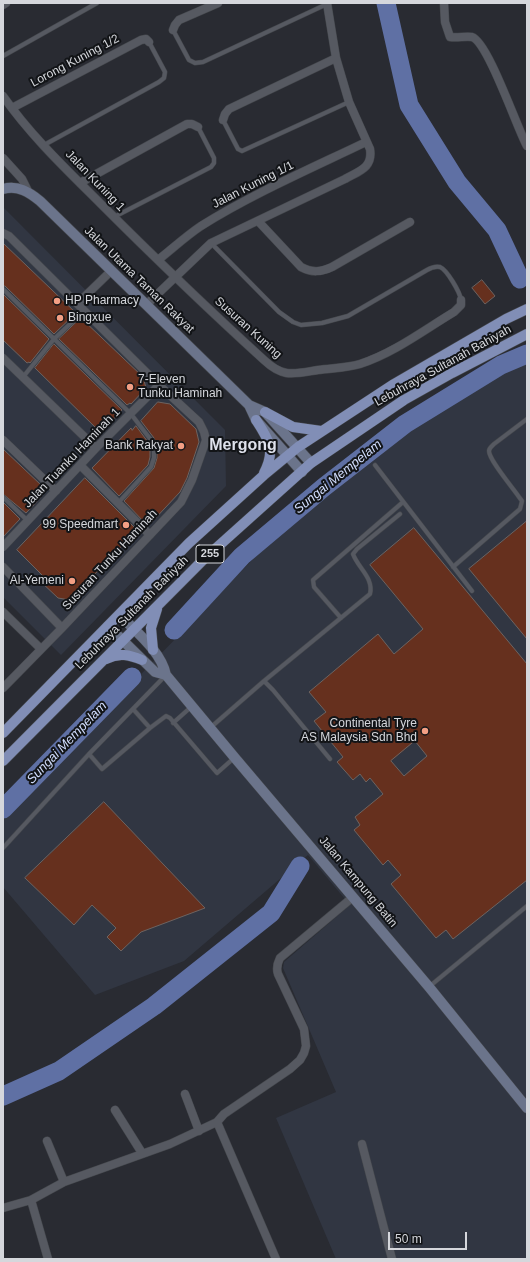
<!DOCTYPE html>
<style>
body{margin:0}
#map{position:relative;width:530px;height:1262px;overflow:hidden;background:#292b32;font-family:Helvetica,sans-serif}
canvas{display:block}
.frame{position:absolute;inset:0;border:4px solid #d5d7dc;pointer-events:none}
.scale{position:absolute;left:388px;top:1232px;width:79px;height:18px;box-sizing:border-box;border:2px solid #d5d7dc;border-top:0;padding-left:5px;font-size:12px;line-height:14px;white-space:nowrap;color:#d5d7dc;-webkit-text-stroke:3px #121417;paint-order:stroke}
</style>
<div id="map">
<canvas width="530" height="1262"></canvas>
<div class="frame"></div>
<div class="scale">50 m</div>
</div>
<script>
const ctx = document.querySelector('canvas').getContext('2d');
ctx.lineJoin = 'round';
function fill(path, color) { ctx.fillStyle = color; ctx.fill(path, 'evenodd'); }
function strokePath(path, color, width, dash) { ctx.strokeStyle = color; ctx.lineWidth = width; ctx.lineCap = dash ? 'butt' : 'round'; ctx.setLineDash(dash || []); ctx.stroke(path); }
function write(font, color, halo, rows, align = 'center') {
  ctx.font = font + ' Helvetica,sans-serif'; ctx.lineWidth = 4; ctx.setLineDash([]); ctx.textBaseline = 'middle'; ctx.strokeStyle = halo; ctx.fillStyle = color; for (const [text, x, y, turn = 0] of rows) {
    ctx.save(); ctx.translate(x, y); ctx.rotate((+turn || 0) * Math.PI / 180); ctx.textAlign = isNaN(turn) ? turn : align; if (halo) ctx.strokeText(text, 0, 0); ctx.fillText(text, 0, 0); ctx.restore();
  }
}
const built = new Path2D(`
 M3 207 225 430 226 486 61 655 3 597Z
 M527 360V1259H336L276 1118 336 1092 283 968 284 962 350 905 308 855 184 961 95 995 3 887V816L255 557 364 464 425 420Z`);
const river = new Path2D(`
 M386 3 409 105 457 182 497 230 520 279
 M174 630 242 556 324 487 405 424 501 365 527 354
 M3 809 132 677
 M3 1096 59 1071 154 1006 271 913 300 866`);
const building = new Path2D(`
 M3 243 76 313 54 334 5 286H3Z
 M482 280 495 296 485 304 472 288Z
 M3 294 49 339 30 363 29 362 27 363 3 340Z
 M81 318 143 377 146 388 131 404 130 403 127 405 59 339Z
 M54 344 122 410 106 427 96 428 35 368Z
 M158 402 170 404 196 429 199 442 187 478 180 492 150 524 146 520 144 522 124 501 154 468 157 458V447L154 438 141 421Z
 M136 426 148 442 150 449V457L148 465 119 496 92 468 131 428 132 430Z
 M3 449 41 485 42 496 26 513 3 494Z
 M85 478 137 530 70 600 58 598 39 580 43 576 17 550Z
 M3 502 20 519 3 537Z
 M527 521V639L469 569Z
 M414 528 527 664V880L453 939 446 930 436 938 391 884 401 875 388 860 383 865 354 830 360 825 355 817 383 794 370 778 366 782 360 774 353 780 337 762 343 757 314 721 326 712 309 692 378 634 394 654 423 629 370 565ZM415 741 427 756 404 776 391 761Z
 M104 802 205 908 141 932 121 951 107 937 116 928 92 905 74 925 25 878Z`);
const lane = new Path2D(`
 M173 30 189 60 195 63 203 62 327 4
 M3 56 97 3
 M223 120 238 149 242 151 349 102
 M44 145 159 82 164 78 165 72 149 42
 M114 217 211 167 214 163V158L198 127
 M211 243 279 312 293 322 301 325 322 323 348 316 427 270C432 267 435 266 440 267 447 270 460 292 461 300
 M3 289 131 414 151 440 154 448V458L151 467 118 503
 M23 377 54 339 85 310
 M375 465 472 591
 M3 497 28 521
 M453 567 520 509 522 501 519 497C513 488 489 460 489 451 489 448 492 446 494 444L527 419
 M341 618 314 587 313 580 403 502
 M264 681 370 594C374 578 358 568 353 554L357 549 400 514
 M133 709 150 728
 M173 723 191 707
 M210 728 264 681 273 690 330 759
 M89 754 102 769 150 728 166 716 170 718 217 773 234 758
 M3 848 89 754 166 675
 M430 986 527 906`);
const street = new Path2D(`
 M444 3 445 22 450 37C457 38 466 36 472 37 488 42 517 128 527 146
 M3 5 6 3
 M173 30 175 25 179 20 218 3
 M3 96C31 136 67 170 101 204 154 257 208 309 264 360 283 378 293 374 318 370 332 368 347 368 360 364 394 353 424 330 454 312L461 305V300
 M12 108 141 40 146 39 149 42
 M223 120 225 114 229 109 336 58
 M3 158 22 179 28 191
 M80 183 187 124H192L198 127
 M258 221 301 267C312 273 321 272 332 267L410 222
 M3 233 9 236 159 385 199 422 204 432 206 440 192 480 181 502 62 628 3 688
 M158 260C172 249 186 236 201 226 252 194 312 168 366 142
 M78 303 111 271
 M146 305 211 243 345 179C359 171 373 168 370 149L349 102 336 58 327 3
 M3 358 96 448
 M3 440 56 491
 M80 465 150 535
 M3 547 96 448 159 385
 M3 567 62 628
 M3 612 41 649
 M185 1094 199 1131
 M115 1110 142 1153
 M217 1122 276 1259
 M47 1141 64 1182
 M362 1144 392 1259
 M31 1200 48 1259
 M3 1208 31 1200 64 1182 170 1144 217 1122 224 1114 290 1069 300 1060 304 1053 306 1046 304 1029 278 974C276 968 277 964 280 958L353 897`);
const secondary = new Path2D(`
 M3 189C18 185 29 192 40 201L249 405 256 420 302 472
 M249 405 265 412 311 463
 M120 615C136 632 161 651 166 675L235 758 429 987 527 1108
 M108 626 155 672 166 675`);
const primary = new Path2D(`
 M265 412 293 427 321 431
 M256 420C269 440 276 450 264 473
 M153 650 151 628 157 609
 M106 659C119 652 130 655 142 660
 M3 733 189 543 264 475 298 447 394 384 506 319 527 309
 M3 761 204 559 311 463 404 400 452 373 527 334`);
const markers = [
 [57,301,4,"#f39f84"],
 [60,318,4,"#f39f84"],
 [130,387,4,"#f39f84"],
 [181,446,4,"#f39f84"],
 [126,525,4,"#f39f84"],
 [72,581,4,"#f39f84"],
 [425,731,4,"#f39f84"]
];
const shields = [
 [210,554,28]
];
const shieldNames = [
 ["255",210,554]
];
const streetNames = [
 ["Lorong Kuning 1/2",75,61,-28],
 ["Jalan Kuning 1",95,181,46],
 ["Jalan Kuning 1/1",253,185,-27],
 ["Jalan Utama Taman Rakyat",139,280,44],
 ["Susuran Kuning",248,328,42],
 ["Lebuhraya Sultanah Bahiyah",443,366,-29],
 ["Jalan Tuanku Haminah 1",72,458,-46],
 ["Susuran Tunku Haminah",110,560,-47],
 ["Lebuhraya Sultanah Bahiyah",132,613,-45],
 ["Jalan Kampung Batin",358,882,50]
];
const poiNames = [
 ["HP Pharmacy",65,301,"left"],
 ["Bingxue",68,318,"left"],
 ["7-Eleven",138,380,"left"],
 ["Tunku Haminah",138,394,"left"],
 ["Bank Rakyat",173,446],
 ["99 Speedmart",118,525],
 ["Al-Yemeni",64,581],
 ["Continental Tyre",417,724],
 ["AS Malaysia Sdn Bhd",417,738]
];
const waterNames = [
 ["Sungai Mempelam",338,477,-39],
 ["Sungai Mempelam",67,743,-46]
];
const districtNames = [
 ["Mergong",243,446]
];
fill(built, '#313642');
strokePath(river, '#5f70a4', 19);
fill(building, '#66301e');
strokePath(building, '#6d6360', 1);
strokePath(lane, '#44474c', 5);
strokePath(street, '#44474c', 9);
strokePath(secondary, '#44474c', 11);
strokePath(primary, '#44474c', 11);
strokePath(lane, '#565961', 4);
strokePath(street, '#565961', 8);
strokePath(secondary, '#6b748b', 10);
strokePath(primary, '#818eb6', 10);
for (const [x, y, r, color] of markers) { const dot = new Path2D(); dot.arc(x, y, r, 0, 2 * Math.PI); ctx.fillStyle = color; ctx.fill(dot); strokePath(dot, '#121417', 1.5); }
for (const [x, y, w] of shields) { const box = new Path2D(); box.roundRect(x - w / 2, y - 9, w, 18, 3); ctx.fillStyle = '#121417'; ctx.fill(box); strokePath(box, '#d5d7dc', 1); }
write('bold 11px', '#d5d7dc', null, shieldNames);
write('12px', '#d5d7dc', '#121417', streetNames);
write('12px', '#d5d7dc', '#121417', poiNames, 'right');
write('italic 13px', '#d1ddfd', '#121417', waterNames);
write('bold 16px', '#dfe2ec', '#121417', districtNames);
</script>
